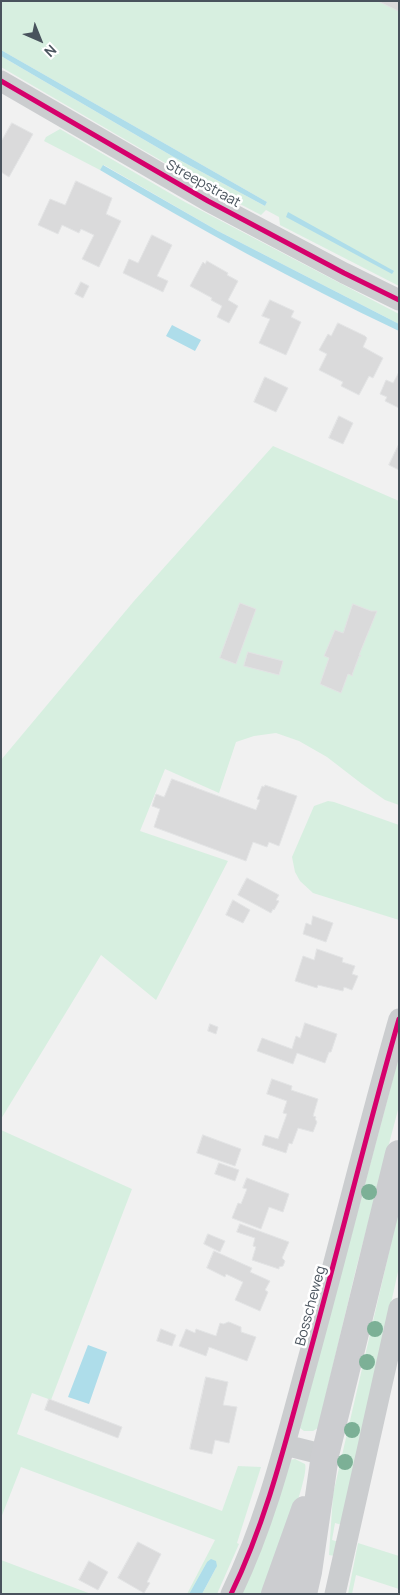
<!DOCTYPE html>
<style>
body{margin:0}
#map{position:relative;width:400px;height:1595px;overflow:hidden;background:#f1f1f1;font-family:Manrope,sans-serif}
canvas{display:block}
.frame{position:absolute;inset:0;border:2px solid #49535d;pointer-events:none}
.north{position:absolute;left:15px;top:15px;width:50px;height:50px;-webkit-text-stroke:4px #fff;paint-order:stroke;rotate:136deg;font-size:14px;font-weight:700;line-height:20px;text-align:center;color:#49535d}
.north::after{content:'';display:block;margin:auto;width:18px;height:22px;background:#49535d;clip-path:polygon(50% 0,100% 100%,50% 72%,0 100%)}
</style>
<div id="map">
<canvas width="400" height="1595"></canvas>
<div class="frame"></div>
<div class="north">N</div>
</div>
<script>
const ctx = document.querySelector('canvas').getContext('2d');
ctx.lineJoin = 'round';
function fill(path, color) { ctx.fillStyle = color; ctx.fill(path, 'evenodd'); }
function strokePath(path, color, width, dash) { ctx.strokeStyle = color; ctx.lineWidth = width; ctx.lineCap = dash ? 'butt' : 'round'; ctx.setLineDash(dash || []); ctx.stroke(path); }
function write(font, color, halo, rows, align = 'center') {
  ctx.font = font + ' Manrope,sans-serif'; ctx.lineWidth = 5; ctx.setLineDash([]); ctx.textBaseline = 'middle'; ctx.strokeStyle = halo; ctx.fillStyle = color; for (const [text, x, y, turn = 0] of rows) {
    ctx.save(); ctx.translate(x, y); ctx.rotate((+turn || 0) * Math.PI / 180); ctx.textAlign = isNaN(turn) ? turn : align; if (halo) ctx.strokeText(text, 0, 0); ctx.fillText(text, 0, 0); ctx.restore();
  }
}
const green = new Path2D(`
 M1 1H399V286L280 225 279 217 266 210 261 215 196 181 1 67V56L172 156 265 206 267 202 1 50Z
 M60 129 185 202 399 314V324L218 231 104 165 100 170 44 141 46 137Z
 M273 446 399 501V805L385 800 362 784 327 757 299 741 276 733 254 736 236 742 219 793 165 769 140 831 228 861 156 1000 101 955 1 1119V760L134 601Z
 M328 801 334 802 399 825V920L313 893 300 881 295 872 292 857 314 806Z
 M399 1056V1106L356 1269 319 1424 318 1428 313 1431H304L300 1428Z
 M1 1130 132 1189 51 1400 32 1393 17 1434 222 1511 238 1466 261 1467 237 1543 239 1544 217 1594H202L216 1568 207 1562 189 1594H187L215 1540 21 1467 1 1518Z
 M399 1209V1267L342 1525 335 1523 332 1540 339 1542 335 1556 329 1555 333 1494Z
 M295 1459 305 1464C310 1478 271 1574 263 1594H240L290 1460Z
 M358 1543 399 1556V1589L356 1575 352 1594H348Z
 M1 1560 91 1594H1Z`);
const water = new Path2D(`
 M1 50 267 202 265 206 172 156 1 56Z
 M103 165 218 231 399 324V331C296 282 197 228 100 170Z
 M288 212 394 271 392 274 286 217Z
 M172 325 201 340 195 351 166 336Z
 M88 1345 107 1352 89 1404 68 1397Z
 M211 1559 216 1561 217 1566 202 1594H189L207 1562Z`);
const building = new Path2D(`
 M378 1H399V11Z
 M12 123 33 134 9 177 1 172V142Z
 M76 181 112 198 106 214 121 221 99 267 82 259 94 235 81 229 79 233 62 225 58 234 38 225 50 199 65 205Z
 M152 235 172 245 157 276 168 281 163 292 123 273 129 259 138 263Z
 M207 261 228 273 227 275 238 281 228 300 238 306 229 323 217 317 222 306 211 300 212 298 190 286 203 262 205 264Z
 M81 282 89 286 83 298 75 294Z
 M270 300 294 311 291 317 301 322 286 355 259 343 270 319 262 316Z
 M338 323 365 336 367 338 363 347 383 358 373 378 369 376 359 395 341 386 343 382 319 370 327 354 319 350 328 334 331 336Z
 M399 372V408L385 401 387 397 380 394 386 380 393 383Z
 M265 377 288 388 276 412 254 402Z
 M339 416 353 423 343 444 329 438Z
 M399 444V470L389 465Z
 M240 603 256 609 236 664 220 658Z
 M353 604 371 611H377L359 655 361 656H359L352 675 353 676 348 674 341 693 320 684 329 658 324 656 335 630 343 633Z
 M248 652 283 661 279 675 244 666Z
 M172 779 256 810 260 800 257 799 262 786 264 787 265 785 297 796 279 846 269 842 267 847 253 842 246 861 154 827 160 809 152 806 156 794 164 797Z
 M247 878 279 895 276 900 279 901 274 910 273 909 271 913 238 895Z
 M233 900 250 910 243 923 226 915Z
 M313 916 333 923 326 942 303 934 306 923 311 925Z
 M317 949 343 958 342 962 355 966 352 974 358 976 352 990 344 987 343 991 318 985 317 988 295 981 303 956 314 960Z
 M305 1023 337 1034 331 1052H329L325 1063 297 1053 293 1064 257 1051 262 1038 292 1049 296 1036 300 1038Z
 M210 1024 218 1027 216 1034 208 1031Z
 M272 1079 292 1086 291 1090 318 1099 313 1116 316 1117 315 1119 317 1122 313 1132 298 1128 292 1144 289 1143 286 1153 262 1145 265 1135 278 1139 287 1114 283 1113 287 1101 267 1094Z
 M203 1135 241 1149 235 1166 197 1153Z
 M219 1163 239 1170 235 1181 215 1174Z
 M247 1178 289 1194 283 1212 269 1207 261 1229 232 1218 238 1203 241 1204 247 1189 243 1188Z
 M240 1224 289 1242 282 1258 285 1261 283 1266 279 1267V1269L252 1260 256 1247 253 1246 255 1238 237 1232Z
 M208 1234 225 1241 220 1252 204 1244Z
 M214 1251 252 1268 250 1272 270 1281 265 1290 268 1292 260 1311 235 1300 243 1282 226 1274 225 1277 207 1268Z
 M229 1322 241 1327V1332L256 1337 247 1361 209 1347 206 1356 179 1346 186 1329 195 1333 196 1329 216 1336 220 1323 223 1324Z
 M161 1329 176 1335 172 1346 157 1341Z
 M206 1377 228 1382 223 1405 237 1407 229 1443 215 1440 212 1454 190 1449Z
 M49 1399 122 1427 118 1438 45 1410Z
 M138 1542 161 1554 147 1582 150 1583 144 1593 118 1578Z
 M89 1561 108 1572 98 1590 79 1580Z`);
const street = new Path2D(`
 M1 81 208 201 344 273 399 300
 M285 1445 325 1455
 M231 1594C266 1522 285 1444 306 1367 338 1251 366 1134 399 1019
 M335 1594 399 1308`);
const secondary = new Path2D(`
 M275 1594 305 1510
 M303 1594 308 1572 325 1455 399 1154`);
const cycleway = new Path2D(`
 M1 81 208 201 344 273 399 300
 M231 1594C266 1522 285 1444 306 1367 338 1251 366 1134 399 1019`);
const trees = [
 [369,1192],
 [375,1329],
 [367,1362],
 [352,1430],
 [345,1462]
];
const streetNames = [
 ["Streepstraat",203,184,29],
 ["Bosscheweg",311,1306,-75]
];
fill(green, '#d7efe0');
fill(water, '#aeddea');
fill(building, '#dadadb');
strokePath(building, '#e2e3e4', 1);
strokePath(street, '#cbcdcf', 21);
strokePath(secondary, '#cccdd0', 28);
strokePath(cycleway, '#d6006c', 5);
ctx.fillStyle = '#7cb096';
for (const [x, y] of trees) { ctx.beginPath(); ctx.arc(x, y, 8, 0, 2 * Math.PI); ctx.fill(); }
write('14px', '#49535d', '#fff', streetNames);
</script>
